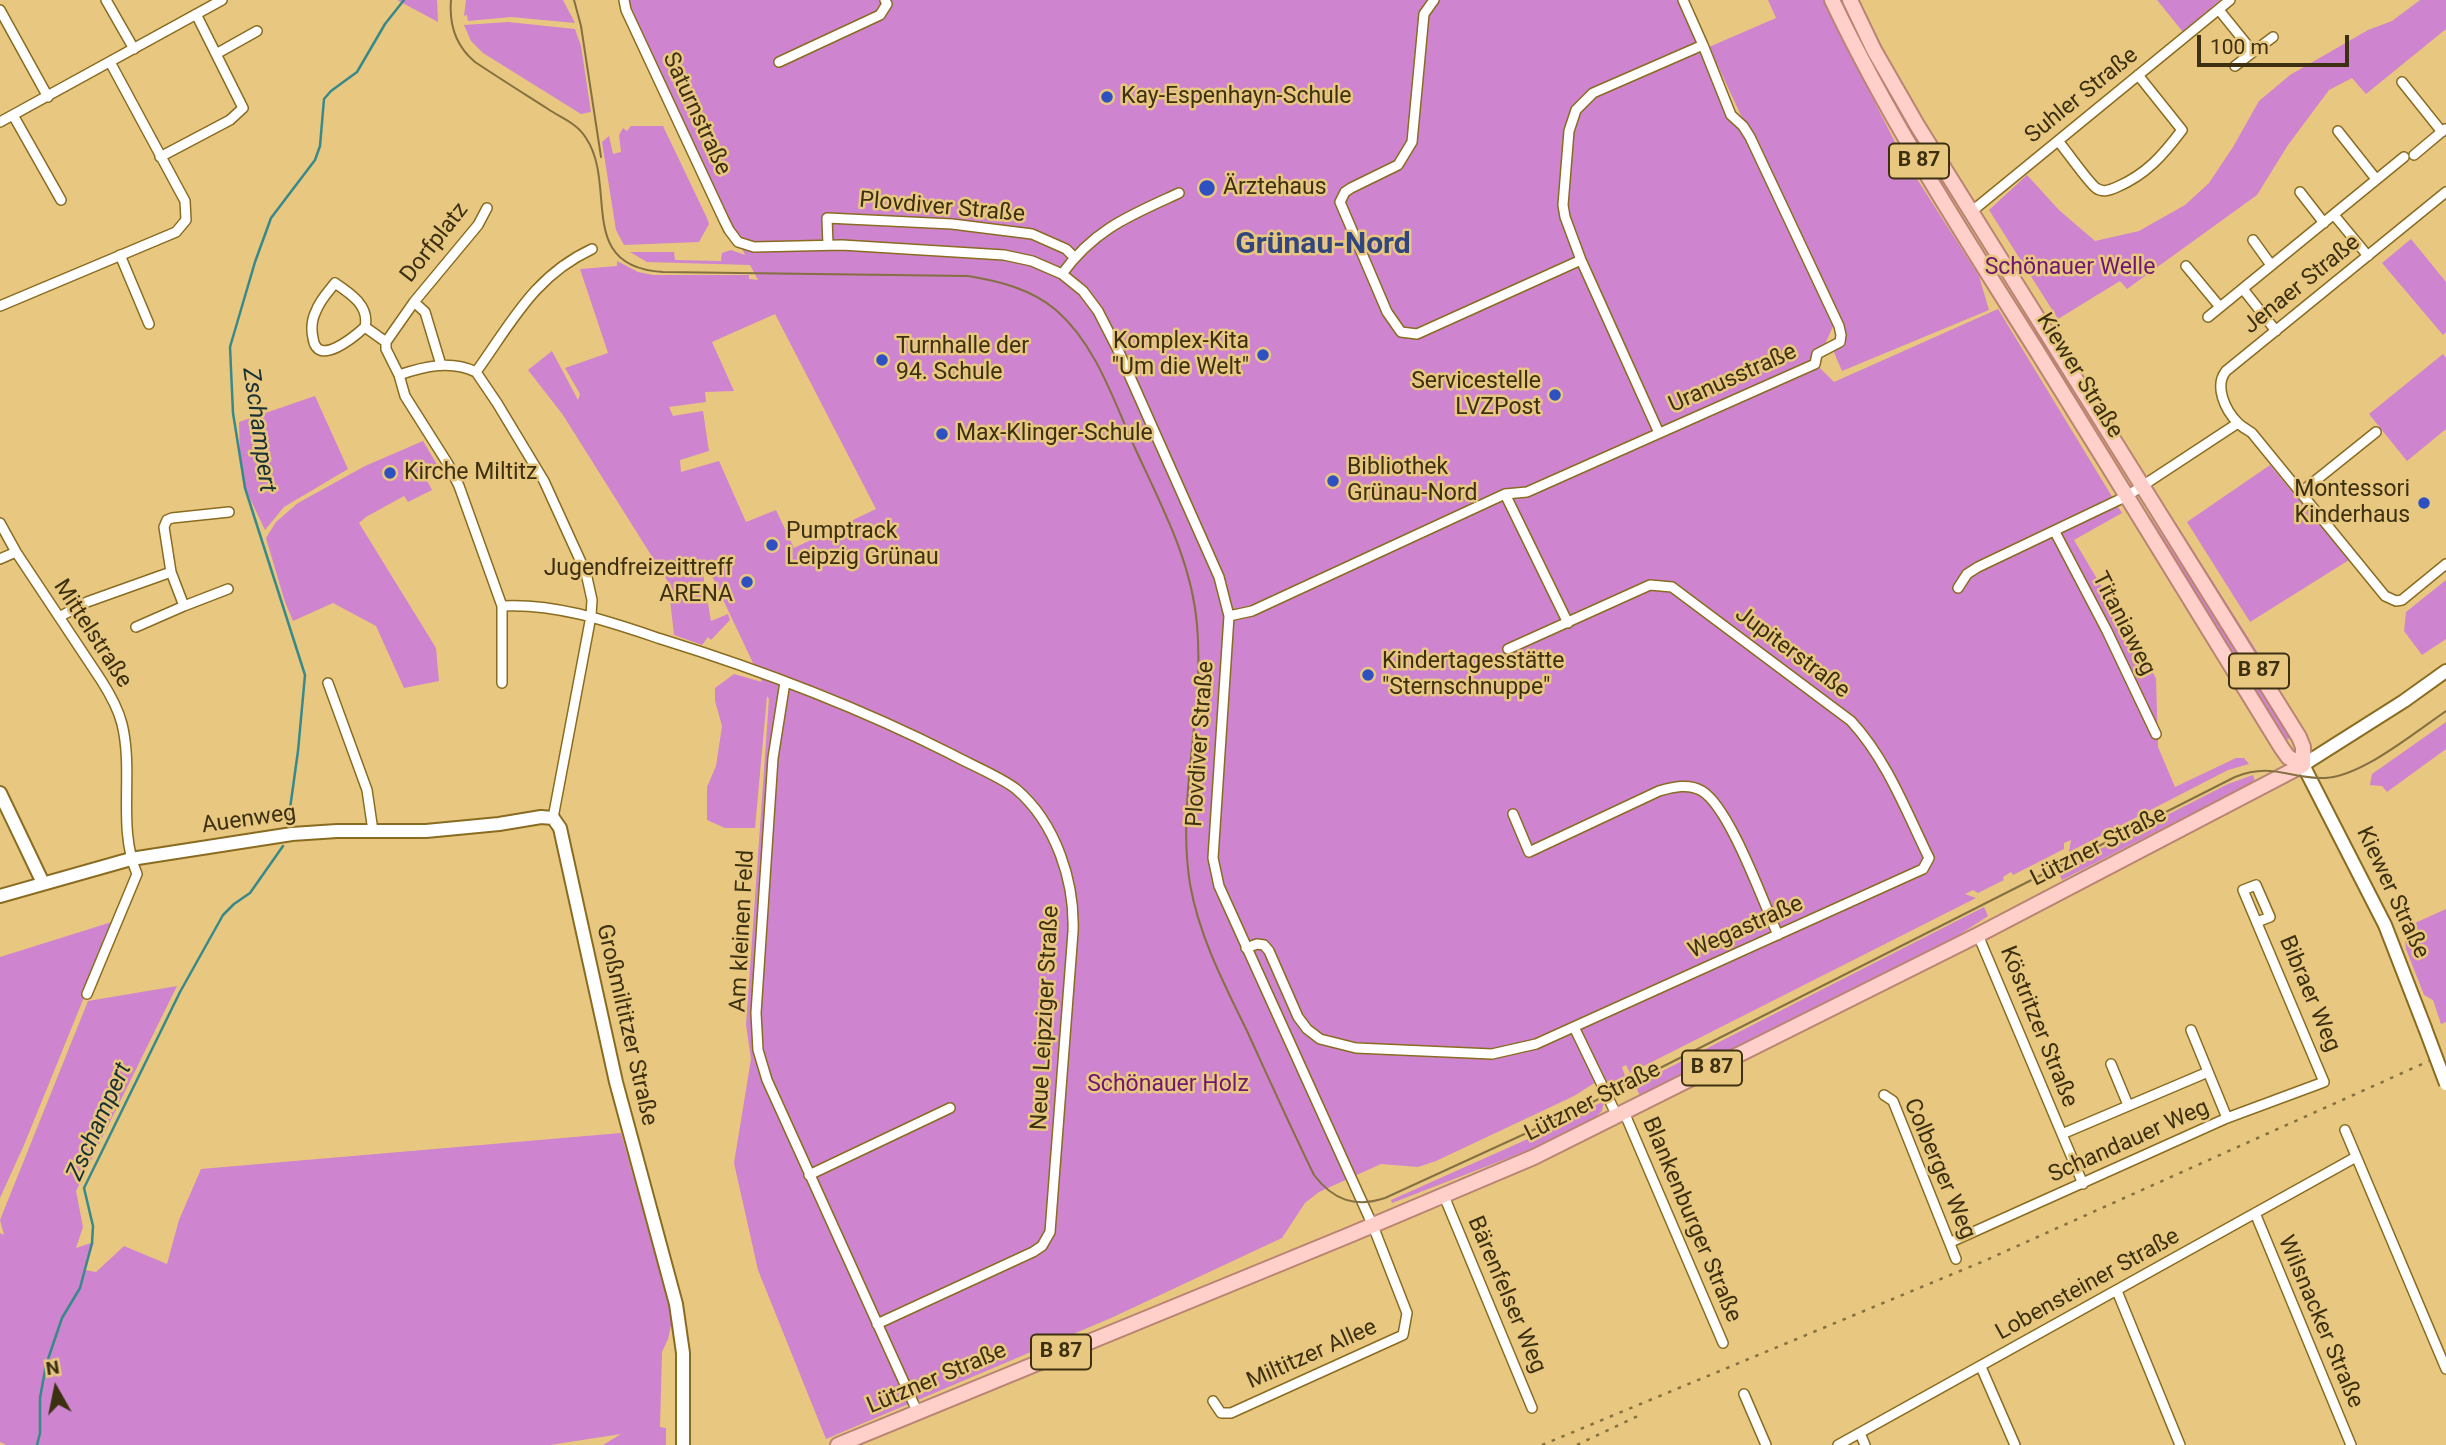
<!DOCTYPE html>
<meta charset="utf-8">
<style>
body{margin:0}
#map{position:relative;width:2446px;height:1445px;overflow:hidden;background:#e8c880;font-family:Roboto,sans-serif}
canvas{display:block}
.north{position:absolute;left:21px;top:1354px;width:70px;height:70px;-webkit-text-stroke:5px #e8c880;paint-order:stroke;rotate:351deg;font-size:19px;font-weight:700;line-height:28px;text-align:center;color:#3c3011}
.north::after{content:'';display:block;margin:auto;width:24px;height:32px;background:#3c3011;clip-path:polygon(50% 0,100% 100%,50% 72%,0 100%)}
.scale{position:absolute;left:2197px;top:35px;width:152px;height:32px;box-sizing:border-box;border:4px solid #3c3011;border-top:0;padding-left:9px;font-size:21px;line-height:24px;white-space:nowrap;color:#3c3011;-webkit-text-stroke:5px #e8c880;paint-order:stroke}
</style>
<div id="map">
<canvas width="2446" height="1445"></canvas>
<div class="north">N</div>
<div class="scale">100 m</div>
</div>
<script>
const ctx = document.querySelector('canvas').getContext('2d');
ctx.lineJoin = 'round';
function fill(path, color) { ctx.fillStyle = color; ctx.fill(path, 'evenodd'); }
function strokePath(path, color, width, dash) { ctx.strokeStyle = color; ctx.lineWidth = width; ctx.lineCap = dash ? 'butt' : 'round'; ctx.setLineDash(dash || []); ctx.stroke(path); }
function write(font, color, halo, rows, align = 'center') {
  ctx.font = font + ' Roboto,sans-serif'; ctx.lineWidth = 5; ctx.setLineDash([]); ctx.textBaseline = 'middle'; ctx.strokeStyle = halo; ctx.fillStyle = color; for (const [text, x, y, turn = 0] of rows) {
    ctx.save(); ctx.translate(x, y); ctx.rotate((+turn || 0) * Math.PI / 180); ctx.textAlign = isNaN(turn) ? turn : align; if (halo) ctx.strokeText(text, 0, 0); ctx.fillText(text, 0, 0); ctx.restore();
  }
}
const green = new Path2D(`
 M397 0H437L438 22Z
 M466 0H563L575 23 511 17 468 21 467 15 464 16Z
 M624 0H1683L1730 115 1743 126 1832 310 1758 140 1753 141 1709 47 1776 18 1768 0H1823L1901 154 1979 276 1989 310 1842 371 1833 350 1844 341 1836 320 1816 364 1834 382 1998 309 2122 513 2074 540 2156 678 2158 747 2175 787 2236 758H2244L2249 764 2228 770 2069 852 2071 840 2064 843V849L2013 875 2011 872 2003 877 2004 880 1978 893 1973 890 1965 894 1976 898 1630 1073 1626 1065 1622 1067 1625 1076 1608 1084 1604 1077 1574 1096 1436 1161 1418 1167 1381 1164 1319 1192 1305 1203 1282 1238 1111 1318 826 1439 758 1270 734 1163 751 1059 746 1025 769 699 767 696 755 828H725L707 820V787L716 766 722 726 715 701V688L734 674 762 682 709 570 703 574 711 621 728 614 730 620 711 640 708 637 702 645 674 635 668 582 563 415 528 370 552 351 578 400 580 394 565 368 608 353 580 269 617 266V261L638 272 653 275H749V279L758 280 750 265 647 262 630 252H674L675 260 721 261 722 253 731 250 745 255ZM775 314 876 509 794 548 776 510 746 522 719 461 681 472 680 460 709 451 703 411 673 416 669 407 706 402 705 392 734 391 712 342Z
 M2157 0H2220L2183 32Z
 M2420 0H2446V29L2366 94 2352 78 2329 90 2288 145 2257 195 2127 289 2120 281 2058 319 1989 210 2027 175 2059 210 2095 241 2139 231 2185 205 2209 183 2233 147 2259 101 2290 75 2368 30 2392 21Z
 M508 22 575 29 581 46 591 112 581 114 483 53 471 41 464 25Z
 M631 126H663L707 218 709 224 699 242 624 245 616 230 602 142 609 136 613 154 621 152 619 135 623 128 627 131Z
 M2411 239 2446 282V332L2443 335 2382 263Z
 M2443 354 2446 358V429L2407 461 2369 414Z
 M315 396 348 469 284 507 265 530 245 488 240 458 239 422Z
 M423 441 438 466 423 473 432 490 408 502 404 496 366 517 359 523 436 648 439 681 404 688 376 626 333 603 293 621 285 602 266 538 276 522 298 503 365 466Z
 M2270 465 2349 560 2250 622 2187 522Z
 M2151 518 2180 563 2201 588 2293 736 2287 740 2148 519Z
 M2176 523 2263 661H2258L2173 525Z
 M2446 580V639L2422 655 2404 631 2406 612Z
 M2446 722V749L2387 792 2382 786 2370 785 2372 774Z
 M2253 775 2255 781 2062 880 2059 874 2072 867 2071 864 2228 784Z
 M1984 907 1988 916 1959 935 1640 1096 1635 1085Z
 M2446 909V1022L2441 1024 2433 1000 2424 995 2406 949 2404 928Z
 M115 921 24 1145 0 1198V957Z
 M177 986 76 1191 83 1227 76 1248 94 1242 85 1270 96 1272 124 1246 167 1264 179 1220 201 1169 621 1133 670 1308 672 1321 668 1339 662 1352 660 1427 666 1428V1445H603L621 1434 550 1445H6L0 1442V1233L4 1235 0 1220 88 1001Z
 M1604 1101 1602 1111 1590 1122 1542 1145 1392 1203 1391 1200 1539 1134Z`);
const stream = new Path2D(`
 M288 823 298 751 305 675 245 488 233 413 230 347 255 262 271 218 315 160 320 146 324 99 331 91 357 72 385 24 404 0
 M37 1445 40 1433V1398L46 1365 62 1318 80 1288 92 1243 93 1226 84 1188 180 992 223 915 234 904 250 893 283 846`);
const street = new Path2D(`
 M106 0 134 49
 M624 0 626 10 724 220 729 230 738 242 754 247 842 245 1004 255 1032 261 1062 274 1083 291 1098 311 1119 352 1219 577 1229 616 1213 858 1219 886 1373 1226 1407 1313 1403 1335 1231 1413H1221L1213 1401
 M1434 0 1424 14 1412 142 1398 165 1351 188 1345 192 1340 202 1387 312 1401 332 1417 334 1581 260
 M0 10 48 97
 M2219 10 2253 52 2235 66
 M2253 52 2273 37
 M216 54 257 31
 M779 62 880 15 887 4 885 0
 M2402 82 2442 132
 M13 115 61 200
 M0 122 222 0
 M2338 131 2376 179
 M2058 141C2066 150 2088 182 2096 188 2103 193 2110 190 2117 187 2147 174 2163 155 2182 130L2138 75
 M2414 155 2445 129
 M160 157 230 120 243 108 196 14
 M2300 192 2324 223
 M2446 192 2226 371C2214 386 2225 410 2238 423 2242 427 2248 430 2252 433L2385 596 2396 601 2402 600 2446 564
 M1971 212 2230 0
 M2334 215 2368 256
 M2253 240 2271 265
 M828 245 827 218 952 224 1032 234 1066 249 1074 257
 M120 255 149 324
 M2186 266 2220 307
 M1062 274C1094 229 1131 215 1179 193
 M2243 289 2276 331
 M414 302 478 225 487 208
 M0 306 176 232 186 220 185 201 110 62
 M2208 317 2404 157
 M365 327C354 337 317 368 313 338 311 329 312 319 316 311 320 300 328 292 335 283 350 293 370 306 365 327L386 342
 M441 365 425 312 414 302 386 342V349L399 375 405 396 448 464 459 486 502 606C557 603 610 622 661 639 761 670 858 707 951 754 969 764 1001 777 1016 789 1056 823 1075 882 1073 932L1050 1232 1042 1246 1033 1252 877 1324
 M476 372 497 403 544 481 586 573 592 600 591 616 553 818
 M476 372C512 322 534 276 592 249
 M399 375C425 366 451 360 476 372
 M1659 433 1581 260 1565 217 1563 205 1569 131 1576 110 1593 93 1703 45 1683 0
 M2300 493 2376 432
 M1505 494 1568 623
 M0 523 16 552 101 680C110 694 118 708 122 724 134 773 117 827 137 874L87 994
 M2055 532 2107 631 2156 734
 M0 559 16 552
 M1958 588 1967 574 1978 567 2127 496 2238 423
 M228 589 184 606 171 572 164 527 167 520 172 518 229 512
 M1229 616 1252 611 1505 494 1527 492 1815 364 1817 354 1840 342 1841 335 1839 326 1750 137 1743 126 1731 115 1703 45
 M59 617 87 602 171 572
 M136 627 184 606
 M785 682 773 758 756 1013 758 1050 767 1080 917 1411
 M328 683 367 790 373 831
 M502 683V606
 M1513 814 1529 852 1659 791C1673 787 1689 783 1702 791 1730 808 1763 902 1778 935
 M1978 935 2083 1184
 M1246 948 1257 944 1264 945 1269 951 1298 1017 1307 1029 1320 1039 1356 1048 1492 1054 1536 1044 1923 869 1929 858C1906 811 1887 760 1851 721L1672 587 1650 585 1508 649
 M1574 1027 1617 1116
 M2191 1030 2227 1118
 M2111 1064 2128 1105
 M1884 1095 1893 1101 1956 1259
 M1624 1112 1723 1343
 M2345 1130 2446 1369
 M2062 1134 2208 1072
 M809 1175 950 1108
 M1444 1196 1532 1408
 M2255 1213 2351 1445
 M1951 1242 2227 1118 2324 1082 2243 890 2256 885 2270 917 2257 922
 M2117 1291 2180 1445
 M1981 1367 2015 1445
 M1744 1394 1766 1445
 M1860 1433 1865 1445
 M1838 1445 2356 1157`);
const secondary = new Path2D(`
 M0 793 43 883
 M0 896 131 859 292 834 337 831H426L499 824 541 817 553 818 560 828 616 1082 676 1304 683 1353V1445
 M2425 1028 2385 925 2303 765 2404 701 2446 671`);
const primary = new Path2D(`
 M1832 0C1891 124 1967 240 2040 356 2121 486 2201 617 2281 747L2288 757 2303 765
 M1850 0 1874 50 1917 125 2299 737 2303 747V765
 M838 1445 1352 1234 1534 1157 1978 935 2303 765`);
const tram = new Path2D(`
 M451 0C449 24 456 46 475 62 499 78 523 93 548 109 561 118 577 123 586 138 618 186 575 267 663 272L968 276C999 281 1031 289 1056 310 1096 345 1113 399 1134 446 1160 503 1192 561 1197 625 1205 711 1176 797 1190 884 1199 936 1224 984 1247 1031 1269 1079 1291 1128 1314 1175 1333 1200 1355 1208 1385 1198L1579 1109 2235 777C2272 762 2290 779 2325 778 2362 776 2414 733 2446 711
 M574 0 581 26 601 157`);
const rail = new Path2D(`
 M1542 1445 1984 1261 2429 1061
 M1577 1445 1640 1415`);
const secondaryBridge = new Path2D(`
 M2425 1028 2446 1084`);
const markers = [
 [1107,97,7,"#2f50c0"],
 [1207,188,9,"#2f50c0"],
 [1263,355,7,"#2f50c0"],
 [882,360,7,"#2f50c0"],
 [1555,395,7,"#2f50c0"],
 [942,434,7,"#2f50c0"],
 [390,473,7,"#2f50c0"],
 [1333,481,7,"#2f50c0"],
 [2424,503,7,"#2f50c0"],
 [772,545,7,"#2f50c0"],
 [747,582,7,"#2f50c0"],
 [1368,675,7,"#2f50c0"]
];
const shields = [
 [1919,161,60],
 [2259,671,60],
 [1712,1068,60],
 [1061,1352,60]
];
const shieldNames = [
 ["B 87",1919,161],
 ["B 87",2259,671],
 ["B 87",1712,1068],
 ["B 87",1061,1352]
];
const streetNames = [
 ["Suhler Straße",2082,96,-39],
 ["Saturnstraße",696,114,65],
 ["Plovdiver Straße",942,208,5],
 ["Dorfplatz",435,243,-52],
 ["Jenaer Straße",2302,285,-39],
 ["Kiewer Straße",2079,376,58],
 ["Uranusstraße",1733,379,-24],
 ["Titaniaweg",2123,624,63],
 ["Mittelstraße",92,634,57],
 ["Jupiterstraße",1792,653,37],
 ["Plovdiver Straße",1201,744,-86],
 ["Auenweg",249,820,-8],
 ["Lützner Straße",2099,847,-27],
 ["Kiewer Straße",2392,893,65],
 ["Wegastraße",1746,928,-24],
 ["Am kleinen Feld",743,931,-87],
 ["Bibraer Weg",2309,994,67],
 ["Neue Leipziger Straße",1046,1018,-87],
 ["Großmiltitzer Straße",626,1025,77],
 ["Köstritzer Straße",2038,1027,68],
 ["Lützner Straße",1593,1102,-27],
 ["Schandauer Weg",2129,1142,-24],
 ["Colberger Weg",1939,1169,67],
 ["Blankenburger Straße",1691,1220,67],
 ["Lobensteiner Straße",2088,1285,-29],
 ["Bärenfelser Weg",1506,1295,67],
 ["Wilsnacker Straße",2320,1322,67],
 ["Miltitzer Allee",1312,1355,-24],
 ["Lützner Straße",937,1379,-23]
];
const poiNames = [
 ["Kay-Espenhayn-Schule",1121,97],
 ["Ärztehaus",1223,188],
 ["Komplex-Kita",1249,342,"right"],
 ["\"Um die Welt\"",1249,368,"right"],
 ["Turnhalle der",896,347],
 ["94. Schule",896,373],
 ["Servicestelle",1541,382,"right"],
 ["LVZPost",1541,408,"right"],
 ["Max-Klinger-Schule",956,434],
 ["Bibliothek",1347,468],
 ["Grünau-Nord",1347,494],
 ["Kirche Miltitz",404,473],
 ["Montessori",2410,490,"right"],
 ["Kinderhaus",2410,516,"right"],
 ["Pumptrack",786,532],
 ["Leipzig Grünau",786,558],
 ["Jugendfreizeittreff",733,569,"right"],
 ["ARENA",733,595,"right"],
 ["Kindertagesstätte",1382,662],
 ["\"Sternschnuppe\"",1382,688]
];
const parkNames = [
 ["Schönauer Welle",2070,268],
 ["Schönauer Holz",1168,1085]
];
const waterNames = [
 ["Zschampert",258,430,82],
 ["Zschampert",100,1122,-66]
];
const districtNames = [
 ["Grünau-Nord",1323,245]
];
fill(green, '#ce84ce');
strokePath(stream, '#38898a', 2.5);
strokePath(street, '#8a6c21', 12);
strokePath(secondary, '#8a6c21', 16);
strokePath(primary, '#bb8372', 18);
strokePath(street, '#fff', 9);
strokePath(secondary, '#fff', 12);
strokePath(primary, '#ffd0ca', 14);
strokePath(tram, '#847040', 2);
strokePath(rail, '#847040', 2.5, [3.5, 7]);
strokePath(secondaryBridge, '#8a6c21', 16, []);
strokePath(secondaryBridge, '#fff', 12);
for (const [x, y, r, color] of markers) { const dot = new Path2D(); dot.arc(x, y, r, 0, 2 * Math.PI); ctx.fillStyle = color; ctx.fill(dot); strokePath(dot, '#e8c880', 2.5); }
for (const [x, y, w] of shields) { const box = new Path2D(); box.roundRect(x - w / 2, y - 17.5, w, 35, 5); ctx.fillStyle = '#e8c880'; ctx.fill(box); strokePath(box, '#3c3011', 2); }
write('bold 21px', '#3c3011', null, shieldNames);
write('23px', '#3c3011', '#e8c880', streetNames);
write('23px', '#3c3011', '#e8c880', poiNames, 'left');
write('23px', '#6f1672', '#e8c880', parkNames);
write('italic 24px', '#173034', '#e8c880', waterNames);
write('bold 30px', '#31467f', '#e8c880', districtNames);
</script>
